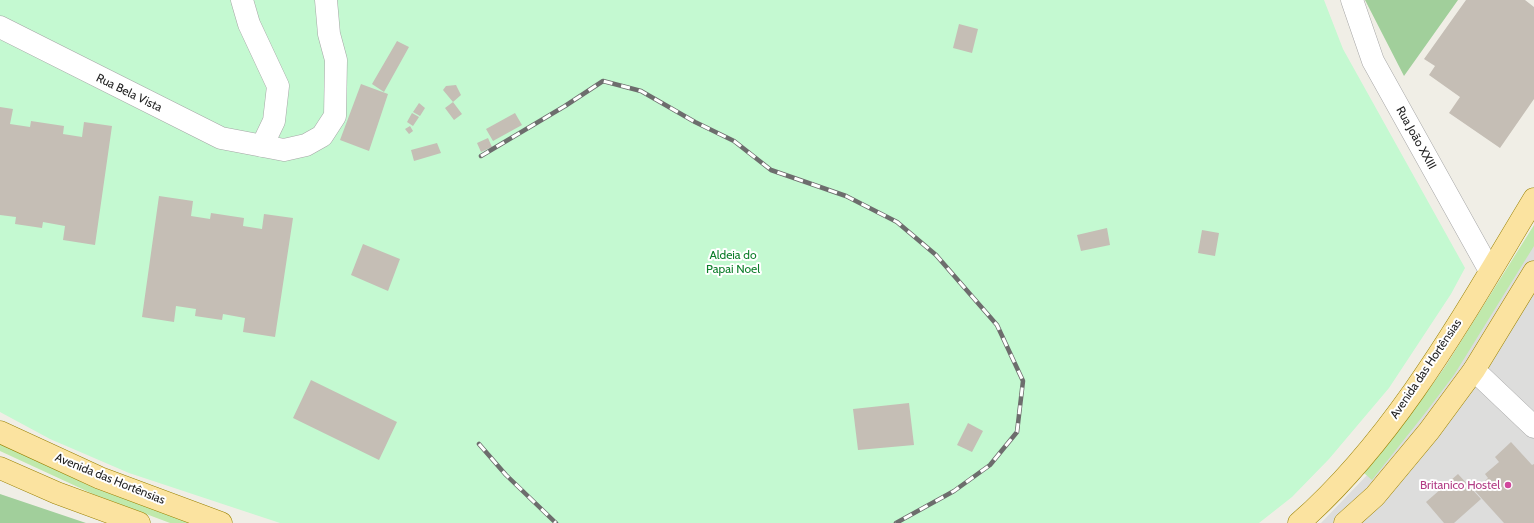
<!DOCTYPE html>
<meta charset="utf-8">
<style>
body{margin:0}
canvas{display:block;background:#f0eee6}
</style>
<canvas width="1534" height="523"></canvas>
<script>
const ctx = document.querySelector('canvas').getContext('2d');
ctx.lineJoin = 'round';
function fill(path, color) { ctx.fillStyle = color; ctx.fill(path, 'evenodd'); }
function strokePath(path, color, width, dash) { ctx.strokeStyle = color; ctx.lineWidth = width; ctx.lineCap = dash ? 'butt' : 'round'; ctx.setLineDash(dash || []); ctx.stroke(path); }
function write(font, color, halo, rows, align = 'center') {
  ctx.font = font + ' Cabin,sans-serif'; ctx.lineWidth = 4; ctx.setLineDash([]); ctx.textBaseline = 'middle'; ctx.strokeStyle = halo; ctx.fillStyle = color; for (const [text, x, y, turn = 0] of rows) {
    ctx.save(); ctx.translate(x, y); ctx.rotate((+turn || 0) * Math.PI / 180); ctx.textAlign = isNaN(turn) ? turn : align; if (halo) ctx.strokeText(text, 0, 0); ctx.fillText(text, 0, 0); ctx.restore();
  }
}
const residential = new Path2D(`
 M1534 234V523H1321L1370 472 1391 447Z`);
const grass = new Path2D(`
 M1534 225V246L1454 375 1426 412 1372 480 1364 473 1419 403 1445 367Z
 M0 443 94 488 192 523H170L93 494 0 451Z`);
const forest = new Path2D(`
 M1365 0H1458L1404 76Z
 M0 494 86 523H0Z`);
const park = new Path2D(`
 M0 0H1324L1343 49 1465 268 1451 294 1389 388 1329 459 1292 497 1259 523H280L129 473 50 439 0 412Z`);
const building = new Path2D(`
 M1466 0H1525L1534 7V99L1500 148 1449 113 1460 97 1429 75 1435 66 1424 59Z
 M959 24 978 29 972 53 953 48Z
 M397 41 409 47 384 92 372 84Z
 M361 84 388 94 369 151 340 140Z
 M456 85 461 95 453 102 443 90 446 86Z
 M453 102 462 114 454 120 445 108Z
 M419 103 425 108 420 116 413 112Z
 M0 107 13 109 10 124 30 127 31 121 64 126 63 134 82 137 84 122 112 126 95 245 63 240 65 226 43 222 42 228 15 224 16 217 0 215Z
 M412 113 419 117 413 126 407 122Z
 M515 113 522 125 493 141 486 129Z
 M410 126 413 131 409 134 405 129Z
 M488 138 492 147 481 152 477 143Z
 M437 143 441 153 414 161 411 150Z
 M159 196 193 201 191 216 210 219 211 213 244 218 243 226 262 229 264 214 293 218 275 337 243 332 245 318 223 314 222 320 195 316 196 309 176 306 174 322 142 317Z
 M1107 228 1110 245 1081 251 1077 235Z
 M1202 230 1219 233 1215 256 1198 253Z
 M363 244 400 259 388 291 351 275Z
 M311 380 397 422 379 460 293 418Z
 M909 403 914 445 858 450 853 409Z
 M968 423 983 431 972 452 957 445Z
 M1511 442 1532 465 1534 464V523H1504L1475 491 1488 478 1485 474 1499 462 1495 457Z
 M1458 474 1481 499 1454 523H1444L1426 502Z`);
const minor = new Path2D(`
 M242 0 249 24 278 86 274 121 262 146
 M1352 0 1373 61 1490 271
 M0 27 221 138 284 150 306 145 322 136 335 116 336 60 329 34 326 0
 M1474 370 1534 427`);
const major = new Path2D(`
 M0 432 100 478 221 523
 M0 468 57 493 139 523
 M1299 523C1398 436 1466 311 1534 199
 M1345 523 1375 496 1429 431 1474 370 1534 272`);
const rail = new Path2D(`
 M481 156 565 106 603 81 641 91 695 122 734 141 771 170 846 196 897 222 936 255 997 325 1023 381 1017 432 990 465 954 491 896 523
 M479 444 506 475 556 523`);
const markers = [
 [1508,485,4,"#d1479c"]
];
const streetNames = [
 ["Rua Bela Vista",129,93,26],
 ["Rua João XXIII",1416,138,61],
 ["Avenida das Hortênsias",1426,369,-56],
 ["Avenida das Hortênsias",110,479,22]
];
const parkNames = [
 ["Aldeia do",733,255],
 ["Papai Noel",733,269]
];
const hotelNames = [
 ["Britanico Hostel",1500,485]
];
fill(residential, '#dddddc');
fill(grass, '#c0e9ac');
fill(forest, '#a1cf9b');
fill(park, '#c4f9d1');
fill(building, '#c5beb5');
strokePath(minor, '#a6a6a6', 23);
strokePath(major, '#998101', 23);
strokePath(minor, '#fff', 22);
strokePath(major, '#fbe3a0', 22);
strokePath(rail, '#6d6d6d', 4.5);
strokePath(rail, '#fff', 3, [9]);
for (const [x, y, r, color] of markers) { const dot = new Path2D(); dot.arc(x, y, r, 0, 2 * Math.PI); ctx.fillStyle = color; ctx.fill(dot); strokePath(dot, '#fff', 1.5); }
write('12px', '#1f1f1f', '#fff', streetNames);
write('12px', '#0d7e2a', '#fff', parkNames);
write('12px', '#b23c85', '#fff', hotelNames, 'right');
</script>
